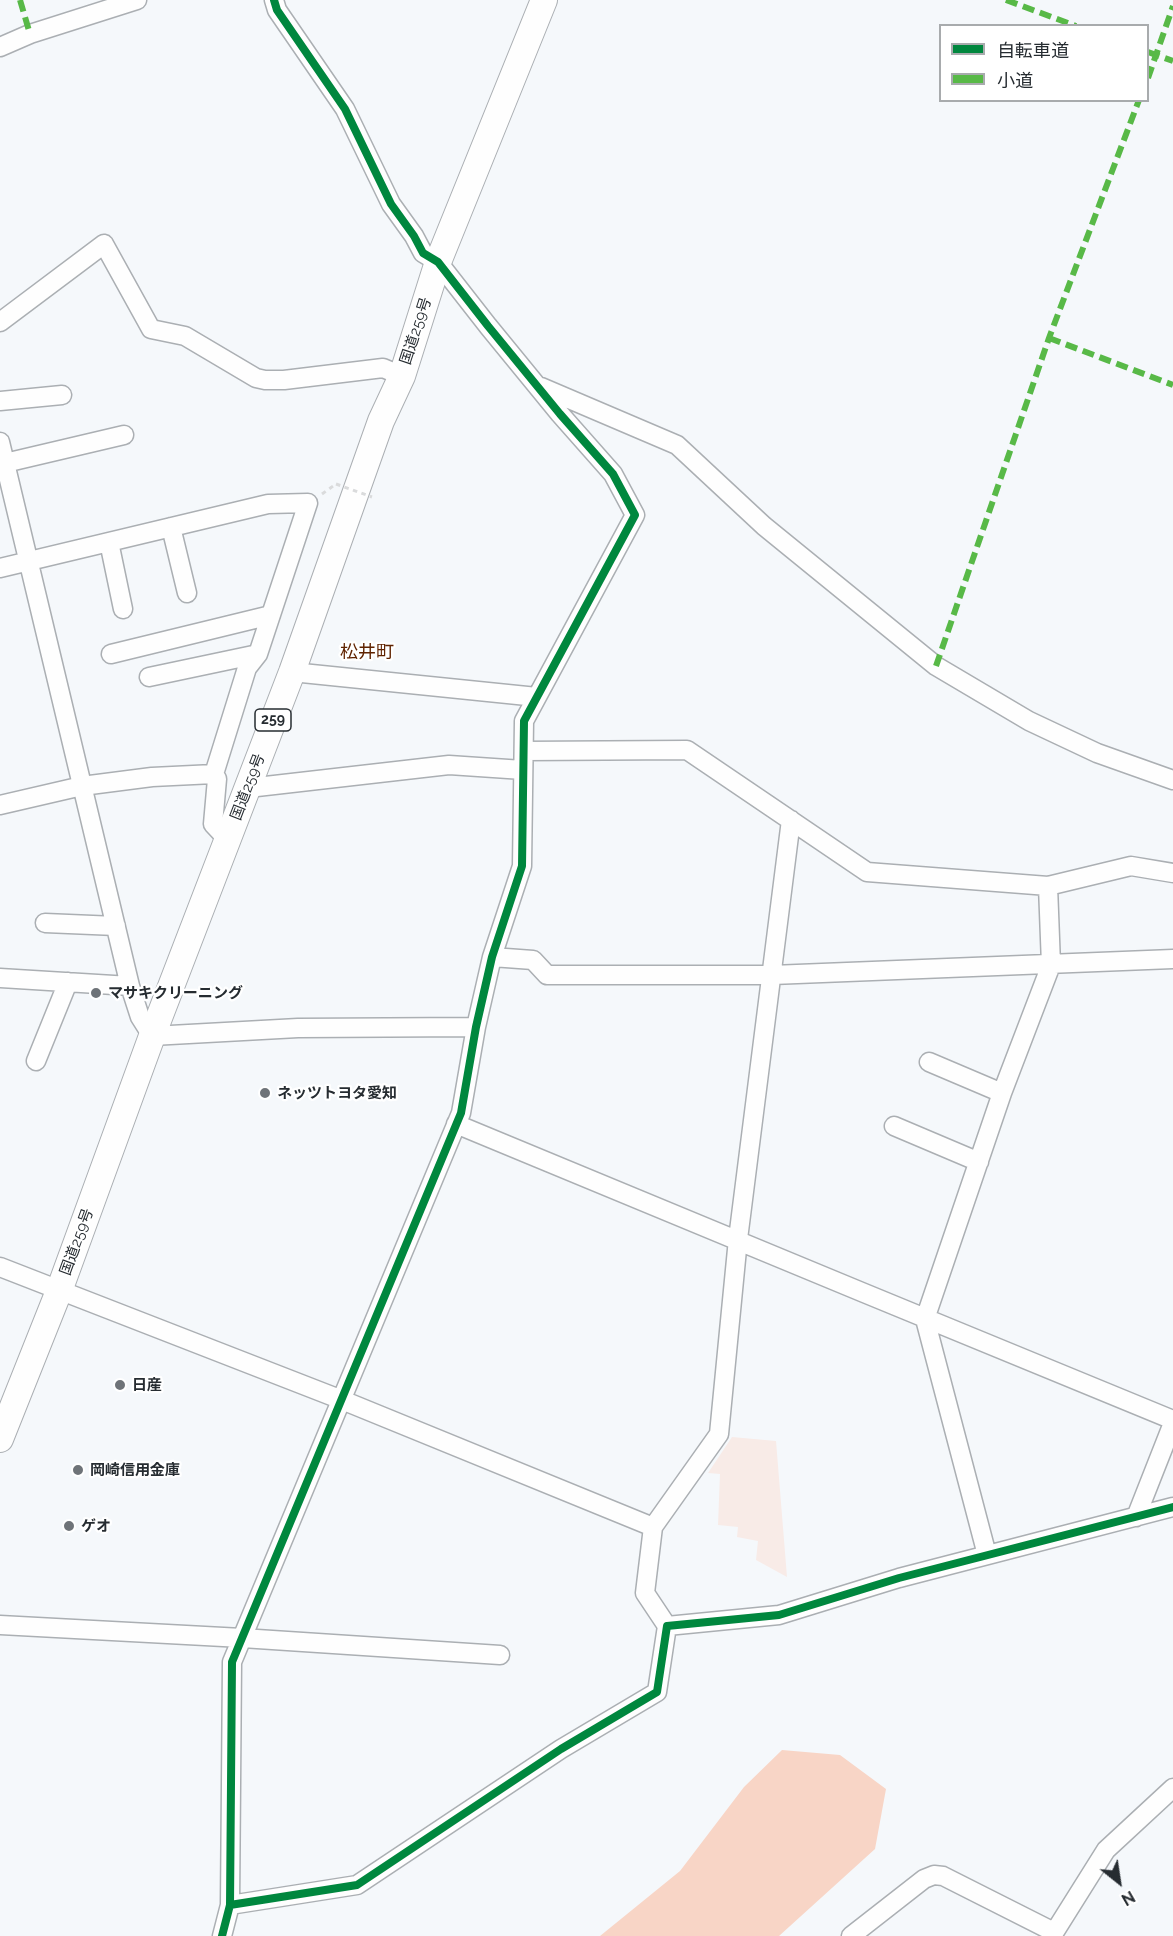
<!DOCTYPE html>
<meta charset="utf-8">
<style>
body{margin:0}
#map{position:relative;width:1173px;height:1936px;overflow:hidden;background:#f5f8fb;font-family:Raleway,"Noto Sans JP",sans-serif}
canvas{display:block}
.legend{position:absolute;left:939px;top:24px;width:210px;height:78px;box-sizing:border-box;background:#fff;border:2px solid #a8abad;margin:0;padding:8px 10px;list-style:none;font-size:18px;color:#262c31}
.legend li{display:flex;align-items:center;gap:12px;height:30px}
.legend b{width:30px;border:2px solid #a8abad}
.north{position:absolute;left:1089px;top:1852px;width:60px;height:60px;-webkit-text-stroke:4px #fff;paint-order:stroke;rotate:150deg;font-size:16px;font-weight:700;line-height:24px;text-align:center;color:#262c31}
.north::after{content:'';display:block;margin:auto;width:21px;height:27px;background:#262c31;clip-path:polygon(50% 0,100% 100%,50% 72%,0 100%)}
</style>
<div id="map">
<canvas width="1173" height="1936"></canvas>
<ul class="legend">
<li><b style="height:8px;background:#00873e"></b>自転車道</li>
<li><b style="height:8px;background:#58b947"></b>小道</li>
</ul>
<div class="north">N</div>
</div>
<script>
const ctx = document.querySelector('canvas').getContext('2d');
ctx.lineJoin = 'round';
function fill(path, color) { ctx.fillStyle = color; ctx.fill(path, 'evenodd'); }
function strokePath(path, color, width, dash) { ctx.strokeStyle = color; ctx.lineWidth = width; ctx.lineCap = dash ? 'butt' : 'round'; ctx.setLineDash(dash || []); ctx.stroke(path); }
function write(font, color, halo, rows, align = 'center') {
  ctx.font = font + ' Raleway,"Noto Sans JP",sans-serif'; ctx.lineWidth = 4.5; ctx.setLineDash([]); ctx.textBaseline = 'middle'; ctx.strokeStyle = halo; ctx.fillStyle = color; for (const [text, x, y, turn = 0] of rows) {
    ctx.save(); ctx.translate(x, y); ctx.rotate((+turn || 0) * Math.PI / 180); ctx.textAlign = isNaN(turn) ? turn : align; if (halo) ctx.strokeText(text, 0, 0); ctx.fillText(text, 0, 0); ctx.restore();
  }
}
const green = new Path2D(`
 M732 1437 776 1441 787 1577 756 1560 758 1541 737 1537 738 1527 718 1525 720 1474 708 1473Z`);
const forest = new Path2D(`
 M782 1750 840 1755 886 1789 875 1849 779 1936H600L680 1871 744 1787Z`);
const path = new Path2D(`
 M322 494 336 484`);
const minor = new Path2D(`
 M0 47 30 34 137 0
 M0 322 104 244 151 329 185 336 256 378 265 380H284L383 368 402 376
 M541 387 677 445 764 526 936 666 1029 721 1097 753 1173 780
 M0 401 62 395
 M0 442 130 986 140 1017 152 1036 298 1028 476 1027
 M5 463 124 435
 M171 527 187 593
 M109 542 123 609
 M0 568 268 504 308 503 258 654 247 668 214 774
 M111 654 271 615
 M292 672 537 697
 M149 677 258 654
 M524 751 687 750 867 872 1048 886 1131 866 1173 873
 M248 788 449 765 523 770
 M0 805 82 786 152 777 214 774 217 779 213 824 228 840
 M45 923 116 926
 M492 957 533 960 547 975H772L1173 959
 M0 978 130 986
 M36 1061 68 982
 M929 1062 1002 1093
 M456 1124C696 1222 933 1323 1173 1420
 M894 1126 979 1162
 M0 1267 342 1400 653 1527
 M1136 1517 1173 1423
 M987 1555 925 1319 1002 1093 1051 965 1048 886
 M0 1625 242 1638 500 1655
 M667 1626 645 1593 653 1527 719 1434 738 1239 791 820
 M230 1905 357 1885 561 1749 657 1692 667 1626 779 1615 899 1578 1173 1507
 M222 1936 230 1905 232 1662 461 1113 476 1027 492 957 522 866 524 721 635 515 613 474 560 414 488 326 438 262 423 253 414 236 391 204 345 109 277 10 274 0
 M851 1936 924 1879 934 1875 943 1876 1054 1932
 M1052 1936 1106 1850 1173 1788`);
const highway = new Path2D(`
 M0 1439 59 1291 152 1036 292 672 381 421 402 376 438 262 544 0`);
const pathBridge = new Path2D(`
 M336 484 372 497`);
const quiet = new Path2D(`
 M20 0 30 34
 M1006 0 1076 26
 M1148 52 1173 61
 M1148 78 1173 6
 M1049 338 1173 385
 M936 666 1049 338 1139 100`);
const cycleway = new Path2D(`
 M230 1905 357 1885 561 1749 657 1692 667 1626 779 1615 899 1578 1173 1507
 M222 1936 230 1905 232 1662 461 1113 476 1027 492 957 522 866 524 721 635 515 613 474 560 414 488 326 438 262 423 253 414 236 391 204 345 109 277 10 274 0`);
const markers = [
 [96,993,6,"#6e7378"],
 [265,1093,6,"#6e7378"],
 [120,1385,6,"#6e7378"],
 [78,1470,6,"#6e7378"],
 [69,1526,6,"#6e7378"]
];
const shields = [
 [273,720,36]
];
const shieldNames = [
 ["259",273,720]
];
const streetNames = [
 ["国道259号",416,331,-72],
 ["国道259号",248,787,-69],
 ["国道259号",77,1242,-70]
];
const poiNames = [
 ["マサキクリーニング",108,993],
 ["ネッツトヨタ愛知",277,1093],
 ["日産",132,1385],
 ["岡崎信用金庫",90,1470],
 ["ゲオ",81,1526]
];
const quarterNames = [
 ["松井町",367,653]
];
fill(green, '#f8ebe7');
fill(forest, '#f8d5c6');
strokePath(minor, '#abafb3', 21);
strokePath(highway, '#abafb3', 28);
strokePath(path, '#dadbdc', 3, [4.5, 4.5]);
strokePath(minor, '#fefefe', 18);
strokePath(highway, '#fefefe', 26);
strokePath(pathBridge, '#dadbdc', 3, [4.5, 4.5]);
strokePath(quiet, '#58b947', 6, [12, 6]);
strokePath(cycleway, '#00873e', 8);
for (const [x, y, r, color] of markers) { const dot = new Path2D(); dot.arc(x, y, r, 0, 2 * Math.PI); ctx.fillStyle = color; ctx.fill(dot); strokePath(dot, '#fff', 2); }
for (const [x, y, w] of shields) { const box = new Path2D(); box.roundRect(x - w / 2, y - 11, w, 22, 4.5); ctx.fillStyle = '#fff'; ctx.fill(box); strokePath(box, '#262c31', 1.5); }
write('bold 14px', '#262c31', null, shieldNames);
write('15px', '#262c31', '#fff', streetNames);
write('bold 15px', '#262c31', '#fff', poiNames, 'left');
write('18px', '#602300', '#fff', quarterNames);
</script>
